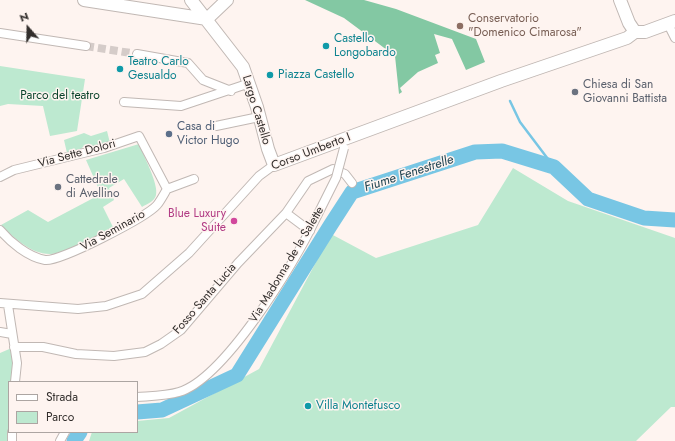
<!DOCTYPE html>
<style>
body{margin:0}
#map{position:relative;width:675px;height:441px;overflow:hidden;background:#fef4f0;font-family:Jost,sans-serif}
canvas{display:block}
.legend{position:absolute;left:8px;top:381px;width:130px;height:52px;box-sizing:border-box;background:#fef4f0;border:1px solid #aca5a2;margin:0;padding:5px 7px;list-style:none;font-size:12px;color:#322e2c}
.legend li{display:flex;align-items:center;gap:8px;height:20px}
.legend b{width:20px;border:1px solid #aca5a2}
.north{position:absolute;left:8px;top:8px;width:40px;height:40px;-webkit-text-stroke:3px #fef4f0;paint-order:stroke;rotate:340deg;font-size:11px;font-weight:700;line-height:16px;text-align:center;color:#322e2c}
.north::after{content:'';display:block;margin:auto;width:14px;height:18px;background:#322e2c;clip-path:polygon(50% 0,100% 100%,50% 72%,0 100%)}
</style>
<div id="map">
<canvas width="675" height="441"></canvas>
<ul class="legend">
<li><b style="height:5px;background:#fff"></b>Strada</li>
<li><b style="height:11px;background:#bde9d0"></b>Parco</li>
</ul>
<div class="north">N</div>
</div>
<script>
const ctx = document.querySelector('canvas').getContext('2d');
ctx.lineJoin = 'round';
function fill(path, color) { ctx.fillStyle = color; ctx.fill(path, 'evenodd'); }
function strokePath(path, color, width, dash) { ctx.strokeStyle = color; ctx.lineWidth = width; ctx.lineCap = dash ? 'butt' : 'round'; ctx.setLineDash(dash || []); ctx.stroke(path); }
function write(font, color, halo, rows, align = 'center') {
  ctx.font = font + ' Jost,sans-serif'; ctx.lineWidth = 3; ctx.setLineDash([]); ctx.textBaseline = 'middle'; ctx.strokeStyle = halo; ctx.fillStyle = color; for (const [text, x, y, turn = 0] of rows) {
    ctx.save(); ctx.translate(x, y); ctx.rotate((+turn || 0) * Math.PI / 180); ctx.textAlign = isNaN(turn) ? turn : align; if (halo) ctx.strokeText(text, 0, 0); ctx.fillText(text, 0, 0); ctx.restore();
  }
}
const green = new Path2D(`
 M0 66 85 79 77 131 50 136 43 106 8 104 0 106Z
 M107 131 110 143 88 148 84 146 80 150 67 153 64 140 84 133 91 136Z
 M139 144C143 155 159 184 156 195 155 201 147 204 142 207L124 179 109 188 114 200 103 207 113 227C96 235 70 252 51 254 32 255 13 237 1 225L28 210 48 222 101 194 86 160Z
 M513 168 568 201 675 238V407H671L636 441H89L92 432H137V421L169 418 259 369 331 234 376 258 478 225Z
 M14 347 15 382H9V432L12 441H0V353Z`);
const forest = new Path2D(`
 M305 0H364L396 9 476 39 485 62 466 70 452 39 434 34 440 53 435 55 438 63 418 72 400 88 402 92 399 94 395 56 344 18Z`);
const stream = new Path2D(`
 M510 101 520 122 554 167`);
const river = new Path2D(`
 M137 412 162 410 237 375 330 226 352 192 475 152 502 151 554 167 588 199 644 218 675 220
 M74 441 80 432`);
const streetTunnel = new Path2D(`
 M86 46 137 54`);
const street = new Path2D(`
 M668 24 675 38
 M0 33 86 46
 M137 54 188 63 203 80 231 91
 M124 102 181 106 250 83
 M216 126 259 117
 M0 177 14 170 104 148 139 136 167 189C164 194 161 200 157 205 147 217 60 262 45 260 28 257 10 242 0 230
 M167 189 194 179
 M310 231 286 213 308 181 333 169 345 174 352 183
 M0 303 78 309 106 306 142 294 189 253 259 176 274 165
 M8 305 17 363 15 382
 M0 332 12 334
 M14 347H43L76 354 114 356 145 352 161 344 181 330 238 263 286 213
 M137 397C150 396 166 396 179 392 224 379 295 263 315 220
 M12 441V432
 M60 441 65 432`);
const secondary = new Path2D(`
 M84 0 207 19
 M191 0 243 67 257 107 268 149 274 165 501 81 627 38 635 32
 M620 0 629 23 635 32
 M207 19 227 0
 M635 32H645L675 21`);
const streetBridge = new Path2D(`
 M315 220 336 178 344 148`);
const markers = [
 [460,26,4,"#8d6e63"],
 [326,46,4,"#0f9aa8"],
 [120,69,4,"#0f9aa8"],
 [270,75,4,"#0f9aa8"],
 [575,92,4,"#6b7280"],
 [169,134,4,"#5c6f8a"],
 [58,187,4,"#6b7280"],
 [234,221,4,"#d1479c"],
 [308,406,4,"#0f9aa8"]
];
const educationNames = [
 ["Conservatorio",468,19],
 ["\"Domenico Cimarosa\"",468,33]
];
const cultureNames = [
 ["Castello",334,39],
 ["Longobardo",334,53],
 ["Teatro Carlo",128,62],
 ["Gesualdo",128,76],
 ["Piazza Castello",278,75],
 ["Villa Montefusco",316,406]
];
const worshipNames = [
 ["Chiesa di San",583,85],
 ["Giovanni Battista",583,99],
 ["Cattedrale",66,180],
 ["di Avellino",66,194]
];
const parkNames = [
 ["Parco del teatro",60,96]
];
const streetNames = [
 ["Largo Castello",256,110,73],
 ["Corso Umberto I",311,152,-21],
 ["Via Sette Dolori",77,154,-15],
 ["Via Seminario",113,231,-29],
 ["Via Madonna de la Salette",287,265,-59],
 ["Fosso Santa Lucia",205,299,-49]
];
const serviceNames = [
 ["Casa di",177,127],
 ["Victor Hugo",177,141]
];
const hotelNames = [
 ["Blue Luxury",226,214],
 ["Suite",226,228]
];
const waterNames = [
 ["Fiume Fenestrelle",409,174,-18]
];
fill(green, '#bde9d0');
fill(forest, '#83c8a3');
strokePath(stream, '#78c6e4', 2.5);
strokePath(river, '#78c6e4', 15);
strokePath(streetTunnel, '#d5ccc9', 8, [8, 4]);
strokePath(street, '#c1b8b4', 10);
strokePath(secondary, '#c1b8b4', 14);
strokePath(street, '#fff', 8);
strokePath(secondary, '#fff', 12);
strokePath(streetBridge, '#c1b8b4', 10, []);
strokePath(streetBridge, '#fff', 8);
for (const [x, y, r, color] of markers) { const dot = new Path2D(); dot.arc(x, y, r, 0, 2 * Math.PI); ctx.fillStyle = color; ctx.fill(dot); strokePath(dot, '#fef4f0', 1.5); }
write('12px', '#785e54', '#fef4f0', educationNames, 'left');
write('12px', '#0d838f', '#fef4f0', cultureNames, 'left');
write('12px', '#5b616d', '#fef4f0', worshipNames, 'left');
write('12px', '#09422a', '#fef4f0', parkNames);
write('12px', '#322e2c', '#fef4f0', streetNames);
write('12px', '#4e5e75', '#fef4f0', serviceNames, 'left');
write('12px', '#b23c85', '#fef4f0', hotelNames, 'right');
write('italic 13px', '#204452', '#fef4f0', waterNames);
</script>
